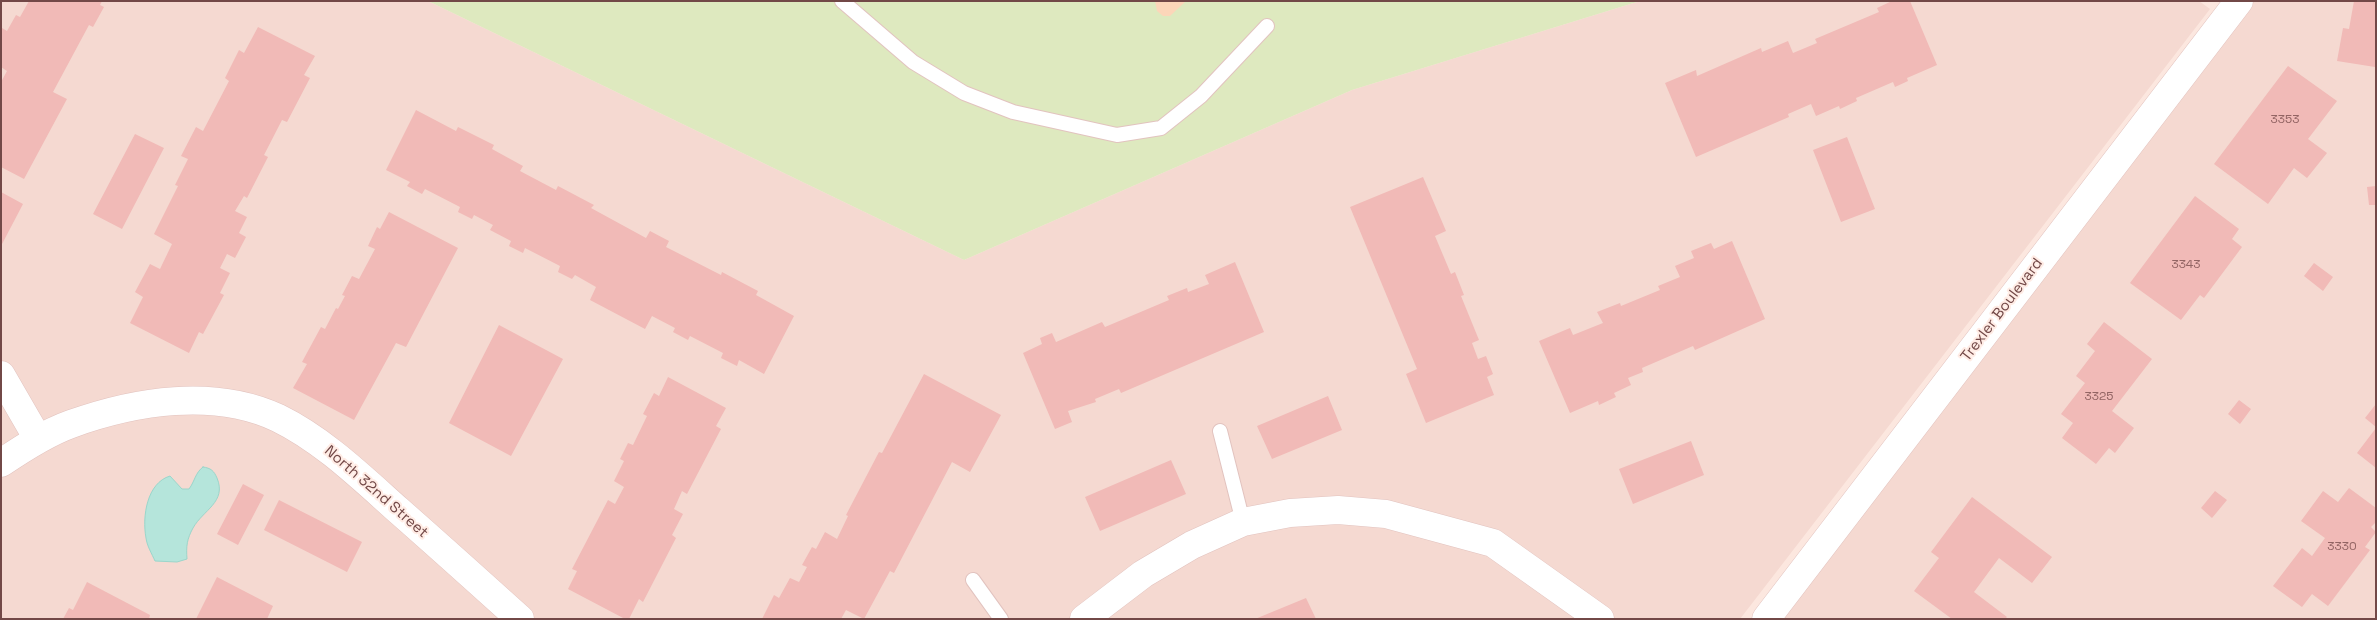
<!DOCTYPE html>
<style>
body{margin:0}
#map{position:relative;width:2377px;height:620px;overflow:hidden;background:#fce7df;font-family:"Space Grotesk",sans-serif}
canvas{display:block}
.frame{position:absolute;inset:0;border:2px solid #724847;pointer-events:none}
</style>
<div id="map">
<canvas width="2377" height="620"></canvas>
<div class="frame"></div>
</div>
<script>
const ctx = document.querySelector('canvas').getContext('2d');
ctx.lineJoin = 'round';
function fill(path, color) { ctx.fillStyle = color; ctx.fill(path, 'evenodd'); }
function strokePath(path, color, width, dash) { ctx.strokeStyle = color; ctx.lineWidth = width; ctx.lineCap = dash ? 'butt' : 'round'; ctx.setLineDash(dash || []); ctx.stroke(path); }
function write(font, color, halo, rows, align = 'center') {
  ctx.font = font + ' "Space Grotesk",sans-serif'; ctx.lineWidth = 4; ctx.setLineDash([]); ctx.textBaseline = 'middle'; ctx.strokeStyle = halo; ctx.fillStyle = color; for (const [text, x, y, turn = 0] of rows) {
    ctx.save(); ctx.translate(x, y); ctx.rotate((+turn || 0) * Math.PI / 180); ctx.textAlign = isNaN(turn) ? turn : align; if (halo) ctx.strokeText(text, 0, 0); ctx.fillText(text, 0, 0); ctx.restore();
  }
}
const residential = new Path2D(`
 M1 1H428L964 260 1352 90 1640 1H2199L2210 9 1740 619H1Z
 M2248 1H2376V619H1782Z`);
const green = new Path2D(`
 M428 1H1640L1352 90 964 260Z`);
const sand = new Path2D(`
 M1155 1H1186L1170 16H1163L1157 11Z`);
const water = new Path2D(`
 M203 467C211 468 214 471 217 478 227 502 203 510 193 528 187 539 186 546 187 559L177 562 155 561C152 554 147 546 146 538 142 516 147 483 170 476L182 489H189C195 481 195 473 203 467Z`);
const building = new Path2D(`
 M29 1H102L100 5 104 7 93 27 89 25 53 92 67 99 24 179 1 167V82L7 71 1 67V30L2 28 7 31 16 15 20 17Z
 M1892 1H1910L1937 65 1907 78 1908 81 1895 87 1893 82 1856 98 1857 101 1840 109 1839 106 1816 116 1811 104 1788 114 1789 117 1696 157 1665 83 1696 70 1697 76 1761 48 1762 52 1788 41 1793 53 1817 43 1815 39 1879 12 1877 8Z
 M2354 1H2376L2375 67 2337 61 2343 28 2349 29Z
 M258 27 315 56 304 75 310 78 287 122 282 120 264 155 268 157 247 198 244 196 235 211 247 217 239 233 246 237 235 258 227 254 220 268 230 273 220 293 224 295 203 334 199 332 189 353 130 323 143 297 135 292 150 264 160 269 172 244 154 234 178 186 175 185 188 159 181 156 196 127 203 131 229 81 225 78 239 50 244 53Z
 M2288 66 2337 101 2308 139 2327 153 2307 178 2294 168 2268 204 2214 164Z
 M416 110 456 131 458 127 494 145 492 149 523 166 520 171 556 190 558 186 594 205 591 208 646 238 650 231 669 241 666 247 721 275 722 272 758 291 756 295 794 316 764 374 739 360 737 366 721 358 723 353 690 336 688 340 673 332 675 328 652 316 645 329 590 300 596 287 575 275 572 279 558 272 560 266 525 248 523 253 509 246 511 241 490 230 493 225 474 215 472 219 458 212 460 207 425 189 422 194 407 186 410 182 386 170Z
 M135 134 164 148 122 229 93 214Z
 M1847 137 1875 209 1841 222 1813 150Z
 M1423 177 1446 231 1435 236 1451 274 1455 272 1464 295 1461 296 1479 340 1472 343 1478 359 1486 356 1493 374 1487 377 1494 395 1426 423 1406 374 1417 369 1350 207Z
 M2376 186V205H2369L2367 187Z
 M1 192 23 204 1 246Z
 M2195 196 2239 229 2232 239 2242 247 2204 298 2200 295 2181 320 2130 283Z
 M389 212 458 248 406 347 396 343 354 420 293 388 307 364 302 362 321 327 325 329 336 308 338 309 345 296 342 295 352 276 359 279 375 249 368 246 377 227 380 229Z
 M1732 241 1765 319 1695 350 1693 346 1642 368 1643 372 1628 378 1631 385 1614 393 1616 397 1599 405 1598 401 1570 413 1539 341 1570 328 1573 335 1603 323 1597 312 1620 303 1621 306 1660 290 1658 286 1680 277 1675 266 1694 258 1691 251 1711 243 1714 249Z
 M1235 262 1264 332 1121 393 1119 389 1095 399 1096 402 1068 411 1072 422 1055 429 1023 353 1042 344 1040 338 1052 333 1056 342 1102 322 1105 327 1169 300 1167 296 1187 288 1188 292 1209 284 1205 275Z
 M2314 263 2333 277 2323 291 2304 276Z
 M2104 322 2152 359 2112 411 2134 428 2115 453 2109 448 2096 464 2062 438 2073 423 2061 414 2085 383 2076 376 2095 351 2087 344Z
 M499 325 563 359 511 456 449 423Z
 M924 374 1001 415 970 472 952 462 894 573 890 571 864 619 846 610 841 619H762L774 595 779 598 790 578 799 582 807 567 802 565 812 547 816 549 825 532 837 539 848 516 846 515 879 452 882 453Z
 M668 377 726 408 716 426 721 429 687 494 682 491 674 509 683 514 672 535 676 538 643 602 639 599 629 619H625L568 589 577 571 572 569 608 500 615 504 624 487 614 481 624 461 620 459 628 443 633 445 647 416 643 414 654 393 659 396Z
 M1328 396 1342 430 1272 459 1257 426Z
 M2239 400 2251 409 2240 424 2228 414Z
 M2376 404V427L2365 418Z
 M2376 428V468L2357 453Z
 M1691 441 1704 475 1633 504 1619 469Z
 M1171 460 1186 494 1100 531 1085 497Z
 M243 484 264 495 238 545 217 534Z
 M2349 488 2376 508V522L2371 527 2376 532 2365 547 2370 550 2328 606 2312 594 2302 607 2273 586 2302 548 2312 556 2325 538 2301 521 2323 491 2338 502Z
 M2215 491 2227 500 2212 518 2201 508Z
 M1972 497 2052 557 2032 583 1999 558 1974 592 2007 617 2005 619H1952L1914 591 1939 558 1931 552Z
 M279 500 362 542 347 572 264 530Z
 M217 577 273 606 267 619H196Z
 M87 582 150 615 149 619H63L69 608 73 610Z
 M1306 598 1316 619H1255Z`);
const lane = new Path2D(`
 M842 1 913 62 964 93 1013 112 1117 135 1161 128 1201 96 1267 26
 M1220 431 1243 522
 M973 580 1001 619`);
const street = new Path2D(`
 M1 375 38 439
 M1 463C23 448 46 433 71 424 135 401 214 388 278 418 323 440 361 477 398 510 439 546 479 582 520 619
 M1084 619 1143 574 1192 545 1243 522 1290 513 1338 510 1386 514 1493 543 1600 619
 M1766 619 2239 1`);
const numberNames = [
 ["3353",2285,120],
 ["3343",2186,265],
 ["3325",2099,397],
 ["3330",2342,547]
];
const streetNames = [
 ["Trexler Boulevard",2002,310,-53],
 ["North 32nd Street",376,492,41]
];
fill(residential, '#f5d9d1');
fill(green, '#dee9bf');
fill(sand, '#fcd6b9');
fill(water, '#b5e5db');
strokePath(water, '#9bd6cb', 1);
fill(building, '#f1bab7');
strokePath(lane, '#e2c3bf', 16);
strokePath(street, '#e2c3bf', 29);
strokePath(lane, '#fff', 14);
strokePath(street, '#fff', 28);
write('12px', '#926463', null, numberNames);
write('15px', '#724847', '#ffece5', streetNames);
</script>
